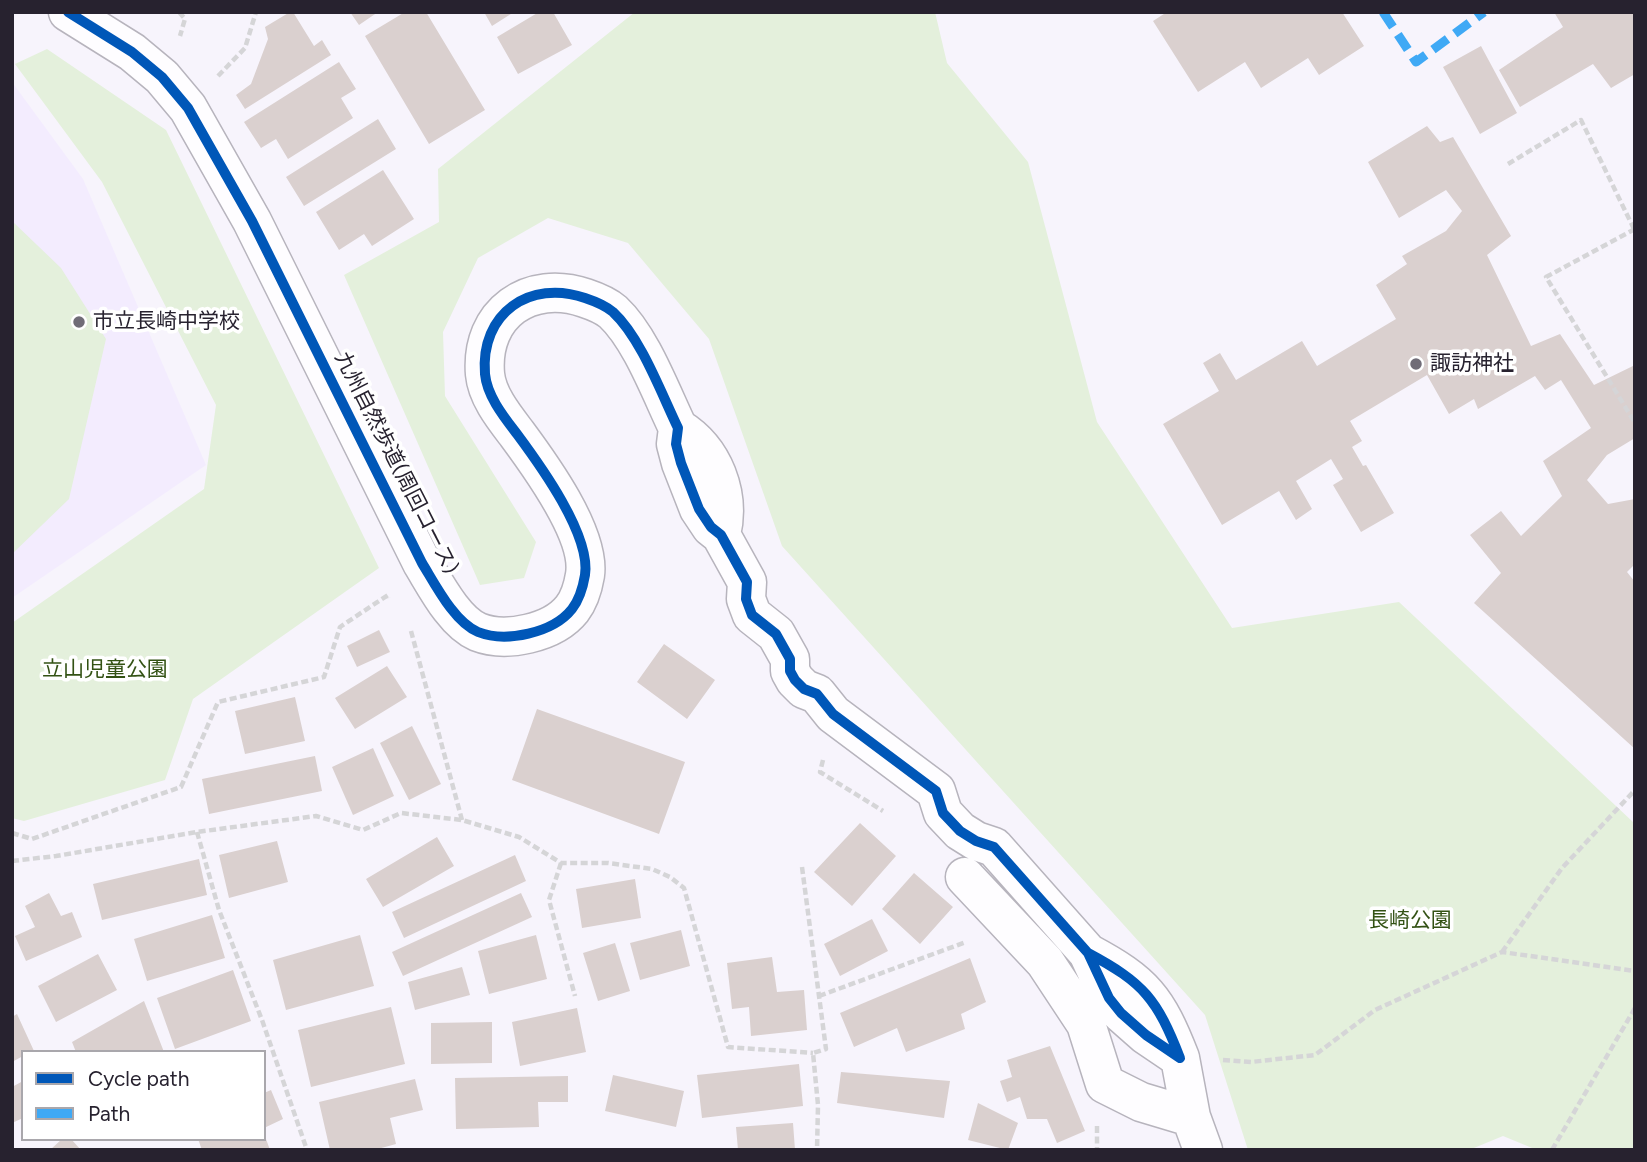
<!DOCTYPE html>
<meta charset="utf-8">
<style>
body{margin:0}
#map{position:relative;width:1647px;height:1162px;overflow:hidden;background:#f7f4fc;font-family:Figtree,sans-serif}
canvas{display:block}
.frame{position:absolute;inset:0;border:14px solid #27222f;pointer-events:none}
.legend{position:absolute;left:21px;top:1050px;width:245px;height:91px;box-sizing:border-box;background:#fff;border:2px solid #a9a7ac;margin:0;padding:9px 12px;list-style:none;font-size:21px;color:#27222f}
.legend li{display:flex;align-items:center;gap:14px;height:35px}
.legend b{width:35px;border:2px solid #a9a7ac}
</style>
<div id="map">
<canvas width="1647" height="1162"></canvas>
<div class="frame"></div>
<ul class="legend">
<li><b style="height:9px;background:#0057b8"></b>Cycle path</li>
<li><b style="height:9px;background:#3fa9f5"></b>Path</li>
</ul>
</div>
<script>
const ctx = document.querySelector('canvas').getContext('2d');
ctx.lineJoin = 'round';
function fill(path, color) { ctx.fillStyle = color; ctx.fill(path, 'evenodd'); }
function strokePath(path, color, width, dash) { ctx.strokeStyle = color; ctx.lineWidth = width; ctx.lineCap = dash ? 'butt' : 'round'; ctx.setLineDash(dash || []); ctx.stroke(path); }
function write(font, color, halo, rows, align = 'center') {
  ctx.font = font + ' Figtree,"Noto Sans JP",sans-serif'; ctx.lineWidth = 7; ctx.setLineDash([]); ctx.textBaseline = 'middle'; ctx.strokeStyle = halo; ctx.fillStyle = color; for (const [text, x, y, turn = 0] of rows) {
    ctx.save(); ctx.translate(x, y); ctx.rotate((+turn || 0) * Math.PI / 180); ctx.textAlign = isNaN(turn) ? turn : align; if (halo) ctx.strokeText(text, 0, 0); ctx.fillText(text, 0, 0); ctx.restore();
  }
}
const built = new Path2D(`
 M12 82 83 179 206 465 12 598Z`);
const green = new Path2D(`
 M635 12H935L947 63 1028 162 1097 422 1232 628 1399 602 1633 822 1635 821V1150H1537L1503 1136 1469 1150H1248L1205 1015 782 546 709 339 628 243 548 218 478 258 443 332 445 396 536 542 524 578 480 585 344 275 439 222 438 169Z
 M47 49 166 130 379 568 193 699 165 780 24 821 12 818V623L204 489 216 405 102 182 15 64Z
 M12 221 61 268 106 339 69 499 12 554Z`);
const building = new Path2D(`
 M290 12H293L314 46 322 40 331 55 245 109 236 95 251 84 268 39 265 27Z
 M350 12H378L359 25Z
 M405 12H426L485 110 429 144 365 36Z
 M484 12H514L492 26Z
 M539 12H553L572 45 518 74 497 37Z
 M1167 12H1342L1364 46 1319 75 1308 58 1261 88 1245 62 1198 92 1153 21Z
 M1554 12H1634L1635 74 1611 88 1593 64 1520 107 1499 70 1563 27Z
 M1481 46 1517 113 1480 134 1443 67Z
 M339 62 356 89 341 98 353 118 288 159 276 139 261 148 244 122Z
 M378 119 396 149 304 206 286 177Z
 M1427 126 1440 142 1453 137 1511 236 1487 255 1531 346 1560 334 1594 385 1635 365V438L1607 455 1587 480 1608 504 1635 499V564L1627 572 1635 582V749L1474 603 1501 573 1470 535 1501 511 1521 536 1562 496 1543 461 1591 428 1561 380 1545 390 1535 376 1478 409 1474 399 1449 414 1427 375 1350 421 1362 441 1352 447 1363 466 1366 465 1394 513 1361 532 1333 485 1343 479 1331 459 1296 481 1312 509 1296 520 1279 491 1222 525 1163 424 1219 391 1203 363 1220 353 1236 380 1302 341 1317 366 1396 319 1376 285 1407 264 1402 256 1446 231 1462 211 1446 190 1399 218 1368 162Z
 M383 170 414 219 372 246 364 234 339 250 316 212Z
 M379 630 390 652 357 667 347 646Z
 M664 644 715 680 687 719 637 682Z
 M387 666 407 697 355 729 335 698Z
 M295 697 305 741 245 754 235 711Z
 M537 709 685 762 659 834 512 780Z
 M412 726 441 784 409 800 380 743Z
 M373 748 394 796 353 815 332 767Z
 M315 756 322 791 209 814 202 779Z
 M860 823 896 856 852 906 814 872Z
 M437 837 454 866 383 907 366 879Z
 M277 841 288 882 229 898 219 855Z
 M515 855 526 881 404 938 392 912Z
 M199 859 207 895 102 920 93 884Z
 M914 873 953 907 920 944 882 909Z
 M635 879 641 918 582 928 576 889Z
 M49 893 61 916 72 912 82 937 26 961 15 936 35 927 25 906Z
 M521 893 532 917 403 976 392 952Z
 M212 915 225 958 147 981 134 939Z
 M872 919 888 951 840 976 824 944Z
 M681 930 690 966 640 980 630 943Z
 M360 935 374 986 286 1010 273 960Z
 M536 935 547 979 489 994 478 951Z
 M615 943 630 991 598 1001 583 953Z
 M98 954 117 990 56 1022 38 986Z
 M772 957 777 992 804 990 807 1030 751 1036 749 1007 732 1009 727 963Z
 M970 958 986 1002 961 1014 965 1029 906 1052 897 1028 854 1047 840 1013Z
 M462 967 470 995 415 1010 408 982Z
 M233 970 251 1021 175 1049 157 998Z
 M144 1001 164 1052H76L72 1042Z
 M391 1007 405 1064 311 1087 298 1030Z
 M577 1008 586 1052 520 1066 512 1022Z
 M17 1014 34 1051 23 1052V1056L12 1062V1017Z
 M492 1022V1063L431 1064V1023Z
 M1050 1046 1085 1131 1057 1143 1047 1119H1027L1020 1097 1007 1102 1000 1081 1012 1077 1007 1060Z
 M799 1064 803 1106 702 1118 697 1075Z
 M841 1072 950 1081 944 1118 837 1103Z
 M613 1075 684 1091 676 1127 605 1111Z
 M568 1076V1102H538L539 1127 456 1129 455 1078Z
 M415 1079 423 1110 390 1118 396 1144 374 1150H330L319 1102Z
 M23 1081V1118L12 1123V1087Z
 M271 1090 283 1119 264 1128V1093Z
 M978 1103 1018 1123 1008 1150 968 1140Z
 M793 1123 795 1150H738L736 1127Z
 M62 1139H71L81 1150H50Z
 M198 1139H266L270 1150H202Z`);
const path = new Path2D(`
 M179 12 185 19 180 36
 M218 76 245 48 256 12
 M1508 164 1581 120 1634 229
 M1635 229 1546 277 1635 423
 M411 631 462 820
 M823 760 820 772 883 811
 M197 832 219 910 262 1020 307 1150
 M12 833 32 839 181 787 218 702 324 677 340 627 388 595 389 598
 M12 861 56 856 197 832 316 816 363 830 401 813 462 820 519 837 561 863H608L652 869 670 877 684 888 728 1047 813 1053
 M561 863 549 900 575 996
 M802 867 826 1049 813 1053 818 1105 817 1150
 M1502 952 1562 868 1635 790
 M819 996 966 942
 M1223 1060 1251 1062 1315 1055 1375 1010 1502 952 1635 971
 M1097 1126V1150
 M1552 1150 1635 1008`);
const minor = new Path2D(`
 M68 12 132 52 162 77 188 108 252 221 422 563C435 584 454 622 478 632 506 643 553 633 572 609 579 600 583 587 585 575 591 535 540 465 517 434 504 417 487 396 485 374 480 313 530 279 585 298 594 301 606 306 613 312 641 338 661 393 678 428L676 444 681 463 699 509 711 527 721 535 747 582 746 599 752 615 776 634 790 659V671L795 680 804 689 817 694 833 714 936 791 943 813 960 831 976 841 994 847 1088 953 1109 998 1121 1013 1146 1035 1180 1058C1157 999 1144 983 1088 953
 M678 428C714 450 731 494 721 535
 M965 877 1045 962 1086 1024 1105 1084 1141 1102 1191 1117
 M1180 1058 1191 1117 1203 1150`);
const quiet = new Path2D(`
 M1383 12 1416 62 1484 12`);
const cycleway = new Path2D(`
 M68 12 132 52 162 77 188 108 252 221 422 563C435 584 454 622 478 632 506 643 553 633 572 609 579 600 583 587 585 575 591 535 540 465 517 434 504 417 487 396 485 374 480 313 530 279 585 298 594 301 606 306 613 312 641 338 661 393 678 428L676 444 681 463 699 509 711 527 721 535 747 582 746 599 752 615 776 634 790 659V671L795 680 804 689 817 694 833 714 936 791 943 813 960 831 976 841 994 847 1088 953 1109 998 1121 1013 1146 1035 1180 1058C1157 999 1144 983 1088 953`);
const markers = [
 [79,322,7,"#706c77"],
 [1416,364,7,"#706c77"]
];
const poiNames = [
 ["市立長崎中学校",93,322],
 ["諏訪神社",1430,364]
];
const streetNames = [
 ["九州自然歩道(周回コース)",396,463,63]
];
const parkNames = [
 ["立山児童公園",105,670],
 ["長崎公園",1410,921]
];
fill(built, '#f3ecfe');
fill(green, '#e4f0dc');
fill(building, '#dad0cf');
strokePath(minor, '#b7b4bd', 41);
strokePath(path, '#d5d5d7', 4.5, [7, 3.5]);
strokePath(minor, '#fefdff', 38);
strokePath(quiet, '#3fa9f5', 9, [18, 9]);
strokePath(cycleway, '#0057b8', 10);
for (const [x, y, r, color] of markers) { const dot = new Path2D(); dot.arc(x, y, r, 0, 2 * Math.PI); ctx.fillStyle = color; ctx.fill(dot); strokePath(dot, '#fff', 2.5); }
write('21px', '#27222f', '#fff', poiNames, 'left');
write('21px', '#27222f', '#fff', streetNames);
write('21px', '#335214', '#fff', parkNames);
</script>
